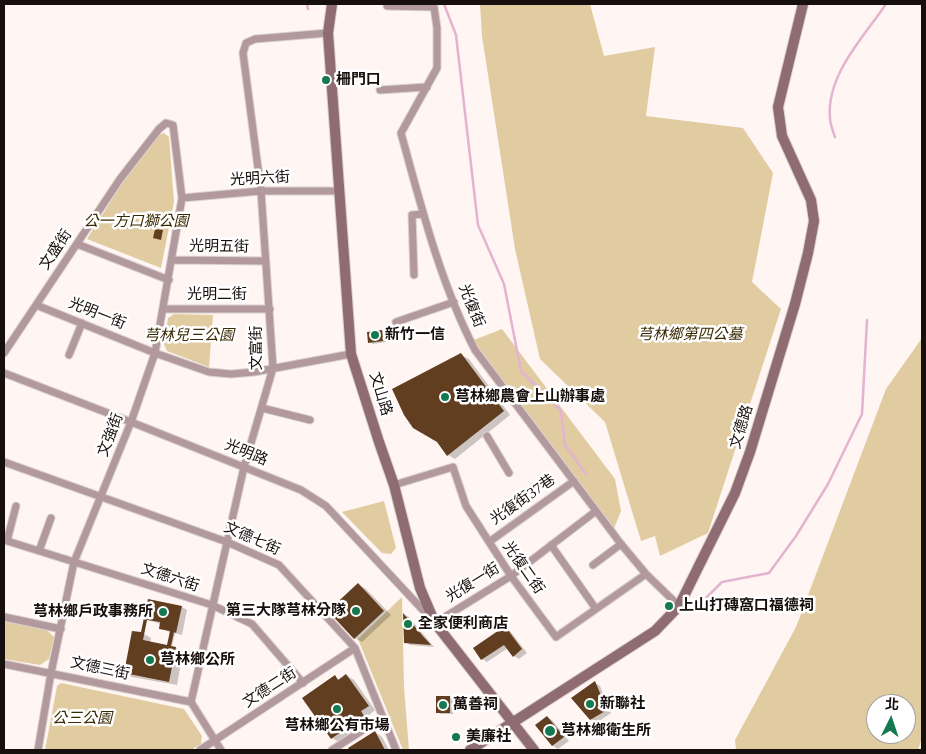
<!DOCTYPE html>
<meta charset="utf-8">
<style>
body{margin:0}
#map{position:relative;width:926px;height:754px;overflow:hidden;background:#fff5f2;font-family:"Times New Roman","Noto Sans TC",serif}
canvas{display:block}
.frame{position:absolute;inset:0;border:5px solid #170f0d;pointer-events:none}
.north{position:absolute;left:866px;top:694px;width:50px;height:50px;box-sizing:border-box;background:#fff;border:1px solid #a29f9e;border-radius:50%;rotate:4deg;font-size:14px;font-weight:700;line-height:20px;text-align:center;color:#170f0d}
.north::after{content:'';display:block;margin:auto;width:18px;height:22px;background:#147850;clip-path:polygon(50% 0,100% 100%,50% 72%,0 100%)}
</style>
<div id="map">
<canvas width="926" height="754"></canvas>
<div class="frame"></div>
<div class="north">北</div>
</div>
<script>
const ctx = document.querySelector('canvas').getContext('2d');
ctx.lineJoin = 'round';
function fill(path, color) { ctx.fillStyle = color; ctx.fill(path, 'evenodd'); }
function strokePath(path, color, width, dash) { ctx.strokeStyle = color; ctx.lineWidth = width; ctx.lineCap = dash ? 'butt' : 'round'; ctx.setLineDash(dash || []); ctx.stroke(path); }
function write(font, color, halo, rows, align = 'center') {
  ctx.font = font + ' "Times New Roman","Noto Sans TC",serif'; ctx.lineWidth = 5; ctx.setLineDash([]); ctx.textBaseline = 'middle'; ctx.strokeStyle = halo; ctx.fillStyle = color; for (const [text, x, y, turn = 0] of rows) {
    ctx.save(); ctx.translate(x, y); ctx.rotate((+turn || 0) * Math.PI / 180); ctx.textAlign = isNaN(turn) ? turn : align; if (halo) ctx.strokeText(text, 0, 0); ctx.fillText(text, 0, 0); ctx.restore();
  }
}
const green = new Path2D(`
 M480 4H590L604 56 655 47 646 116 743 128 773 173 752 282 781 309 708 533 660 556 655 536 641 541 605 422 540 359 515 249 482 36Z
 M164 133 169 137 174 202 161 268 87 239 121 185 159 135Z
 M174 314 213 315 209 367 167 351 164 344 168 318Z
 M502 329 615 479 621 511 613 531 478 351 474 340Z
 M922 338V738L918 750H736L735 740 796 627 886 389ZM876 704H906V734H876Z
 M384 501 396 548 391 554 382 553 342 512Z
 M402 597 404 687 409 750H403L358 639Z
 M4 621 47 630 54 637 49 659 40 665 4 659Z
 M61 683 184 709 202 736 201 744 191 750H45L57 686Z`);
const shadow = new Path2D(`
 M381 331 385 333 386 342 373 344 370 342Z
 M461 355 469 359 510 415 455 459 448 455Z
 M359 585 366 589 391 615 362 642 355 638Z
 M149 600 182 607 187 610 182 635 175 633 172 646 169 644 171 633 160 628 161 624 148 620Z
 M669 603 673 605 671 609 668 607Z
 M405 615 409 617 434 647 410 645 405 642Z
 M505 628 510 631 527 653 519 659 514 656 508 648 487 662 482 659Z
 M144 634 151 638 150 643 176 648 183 652 177 685 132 677 125 672Z
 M347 676 354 680 375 710 368 716 371 721 339 742 332 738 335 677 340 680Z
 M595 683 600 686 611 713 596 723 591 719Z
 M449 697 453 699V714H441L437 712Z
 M547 717 552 720 569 741 558 749 553 746 537 725Z
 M375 732 382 737 389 750H351L350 748Z`);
const stream = new Path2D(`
 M307 4 308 9
 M444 4 456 35 478 225 504 284 521 371 561 411 565 445 586 474
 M835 137C833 131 830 124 830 118 826 75 864 37 886 4
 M695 609 722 582 769 573 796 536 828 484 862 414 867 320`);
const building = new Path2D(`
 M155 229 163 230 161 240 153 238Z
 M382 330 383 341 368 343 367 332Z
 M461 353 504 411 447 456 437 442 413 428 404 415 392 389Z
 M358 583 384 611 354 639 328 611Z
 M148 599 182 606 176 633 174 632 171 646 176 647 169 682 124 673 132 631 141 632ZM147 620 160 622 159 629 170 631 167 645 143 640Z
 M403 613 422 635 431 645 404 643Z
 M505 626 522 649 513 657 504 645 481 660 473 648Z
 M346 674 369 706 361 711 364 716 331 739 302 698 335 675 338 680Z
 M595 681 607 710 590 720 571 698Z
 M436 696H450V713H436Z
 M547 716 564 737 552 746 535 725Z
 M375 731 385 750H349L348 748Z`);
const street = new Path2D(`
 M387 6 434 7 437 28V68L401 133C421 206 440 282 475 350L621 544 646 574 679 606
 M380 90 427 87
 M182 198 261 191H339
 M77 244 169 280
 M172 260 266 261
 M414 275 412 215 423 214
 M36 305 155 353 209 372 231 374 254 372 351 354
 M164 309H270
 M396 322 454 302
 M4 353 120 179 159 129 166 123 173 125 182 198 155 353 131 422 74 562 51 673 38 750
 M69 355 82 323
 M4 373 131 422 301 490 326 506 435 623 511 576 596 511
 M262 408 310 420
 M487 436 509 473
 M4 462 227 542 279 565 355 648 396 750
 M394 485 453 467 466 506 511 576 556 637 646 574
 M4 540 212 605 252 624 303 683
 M7 541 16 506
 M489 542 574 481
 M551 545 596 609
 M39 551 51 518
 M593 565 621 544
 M4 617 61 629
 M4 664 191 702
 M200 750 355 648
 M221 750 191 702 244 467 273 368 261 191 243 53 246 43 255 39 328 33
 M332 750 383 717`);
const secondary = new Path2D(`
 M332 4 328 33 351 354 379 442 394 485 420 588 435 623 534 750
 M470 750 655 631 679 606 735 493 750 452 795 304 808 253 814 221 811 200 782 136 778 107 803 4`);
const markers = [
 [326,80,5,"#147850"],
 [375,335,5,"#147850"],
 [445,397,5,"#147850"],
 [669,606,5,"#147850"],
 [356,611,5,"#147850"],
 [163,612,5,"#147850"],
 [408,624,5,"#147850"],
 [150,660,5,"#147850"],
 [590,704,5,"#147850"],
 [443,705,5,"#147850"],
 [337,709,5,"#147850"],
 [550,731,6,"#147850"],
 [456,737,5,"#147850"]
];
const poiNames = [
 ["柵門口",336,80],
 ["新竹一信",385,335],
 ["芎林鄉農會上山辦事處",455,397],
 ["上山打磚窩口福德祠",679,606],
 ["第三大隊芎林分隊",346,611,"right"],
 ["芎林鄉戶政事務所",153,612,"right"],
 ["全家便利商店",418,624],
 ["芎林鄉公所",160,660],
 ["新聯社",600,704],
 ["萬善祠",453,705],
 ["芎林鄉公有市場",337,726,"center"],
 ["芎林鄉衛生所",561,731],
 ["美廉社",466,737]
];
const streetNames = [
 ["光明六街",260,179,-3],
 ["光明五街",219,247,1],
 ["文盛街",56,250,-56],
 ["光明二街",217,295],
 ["光復街",471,306,68],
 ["光明一街",97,314,22],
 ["文富街",257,348,-90],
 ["文山路",380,394,73],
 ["文德路",742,427,-73],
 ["文強街",111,435,-69],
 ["光明路",246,453,22],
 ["光復街37巷",523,500,-35],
 ["文德七街",252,539,24],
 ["光復二街",523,568,55],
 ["文德六街",170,578,18],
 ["光復一街",473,583,-32],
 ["文德三街",100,669,12],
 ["文德二街",270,688,-33]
];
const parkNames = [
 ["公一方口獅公園",136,222],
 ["芎林鄉第四公墓",690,335],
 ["芎林兒三公園",189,336],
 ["公三公園",82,719]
];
fill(green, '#e1cca2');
fill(shadow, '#0003');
strokePath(stream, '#e3b3d0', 2.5);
fill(building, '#623e20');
strokePath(street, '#dad0cd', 9);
strokePath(secondary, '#dad0cd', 12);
strokePath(street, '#b2999d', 7);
strokePath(secondary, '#8f6c72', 10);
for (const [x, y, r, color] of markers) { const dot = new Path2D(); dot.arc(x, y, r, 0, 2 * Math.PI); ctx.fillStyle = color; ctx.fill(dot); strokePath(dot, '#fff', 2); }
write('bold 15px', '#170f0d', '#fff', poiNames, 'left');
write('15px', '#170f0d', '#fff', streetNames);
write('italic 15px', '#3a2a03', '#fff', parkNames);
</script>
